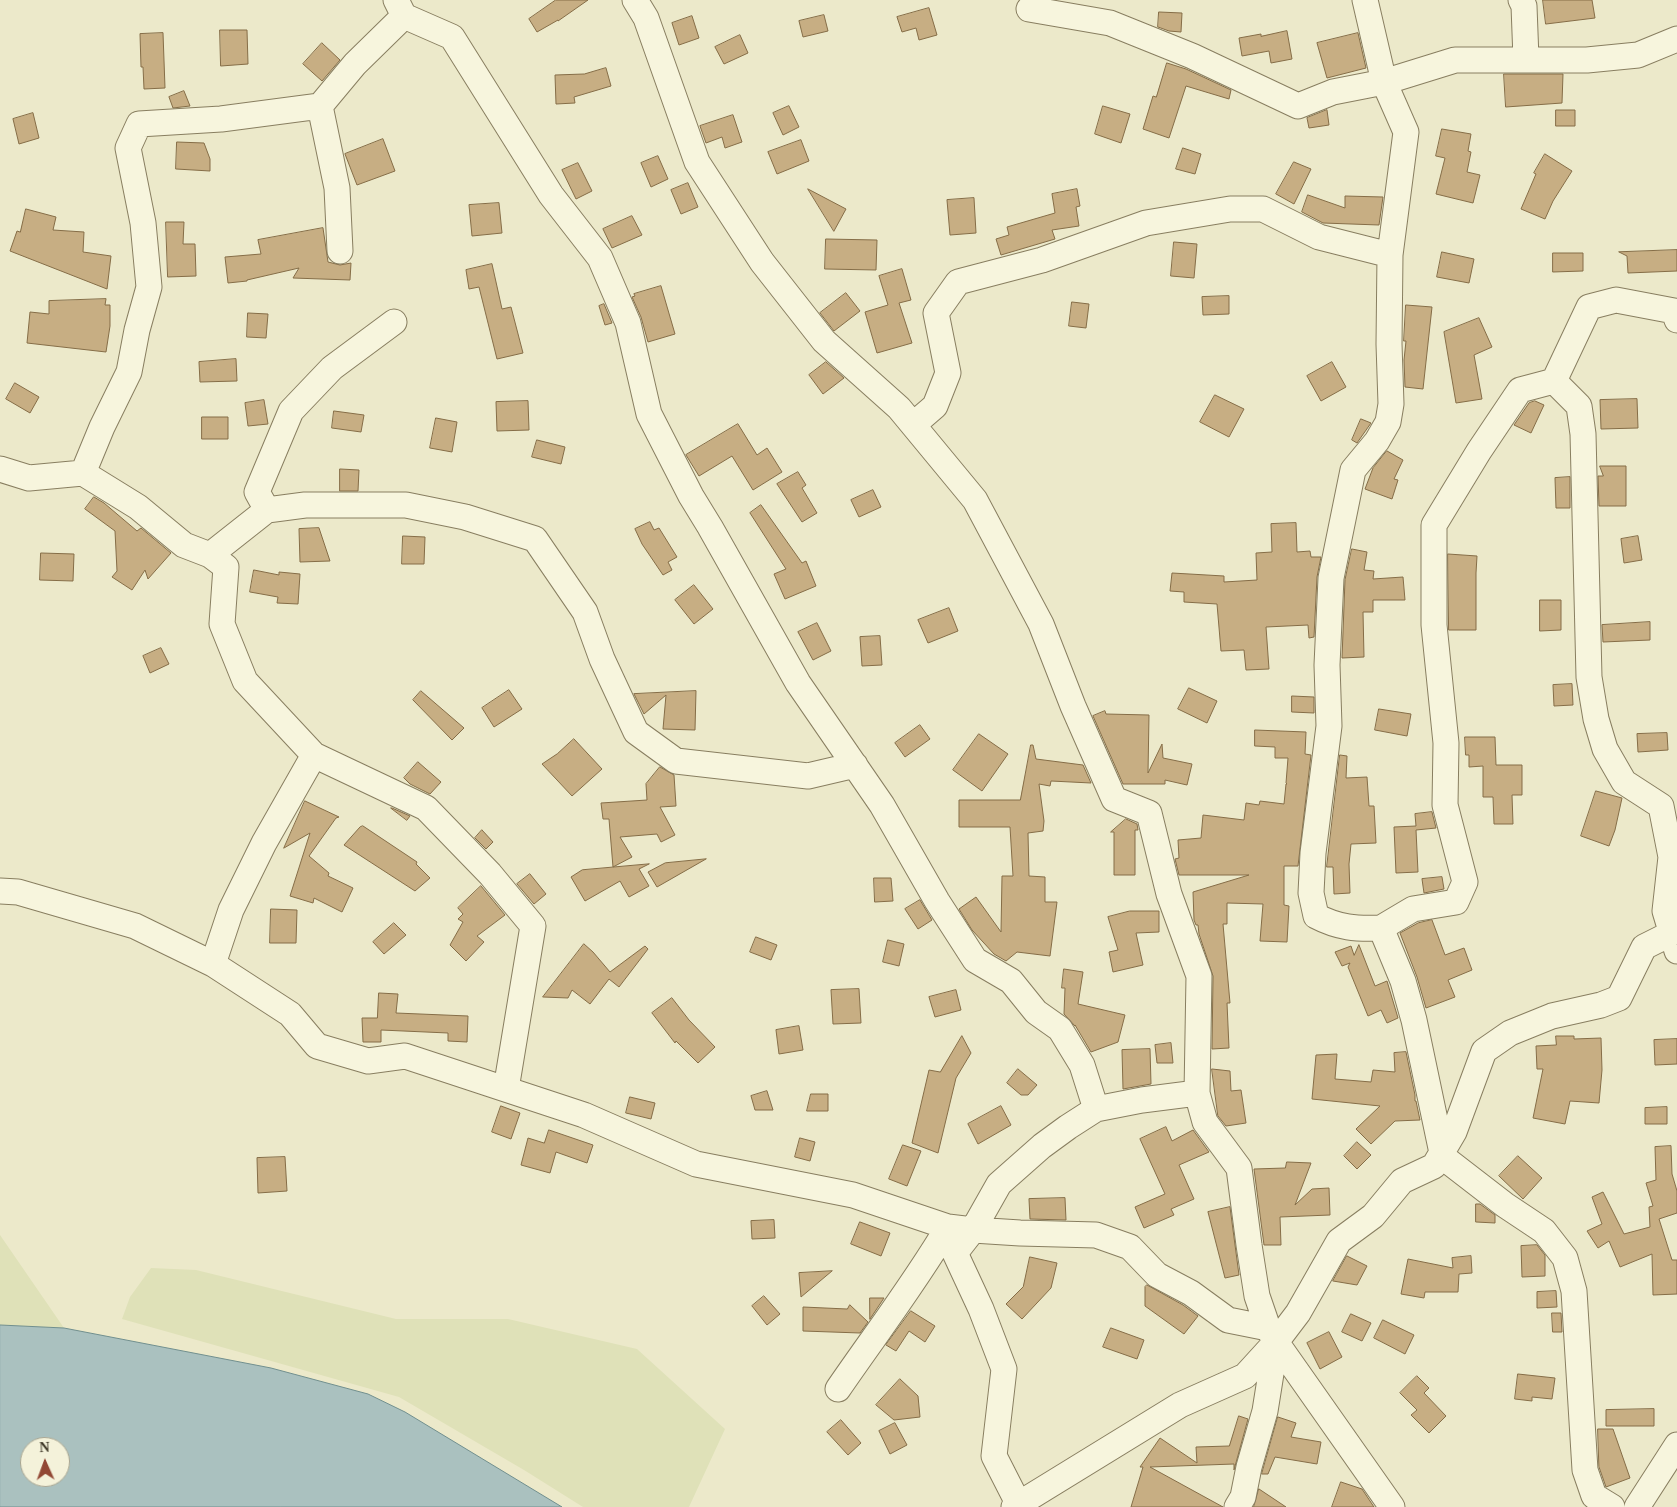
<!DOCTYPE html>
<style>
body{margin:0}
#map{position:relative;width:1677px;height:1507px;overflow:hidden;background:#ece9ca;font-family:"Times New Roman",serif}
canvas{display:block}
.north{position:absolute;left:20px;top:1437px;width:50px;height:50px;box-sizing:border-box;background:#f4f2da;border:1px solid #a9a590;border-radius:50%;rotate:358deg;font-size:14px;font-weight:700;line-height:20px;text-align:center;color:#393222}
.north::after{content:'';display:block;margin:auto;width:18px;height:22px;background:#924834;clip-path:polygon(50% 0,100% 100%,50% 72%,0 100%)}
</style>
<div id="map">
<canvas width="1677" height="1507"></canvas>
<div class="north">N</div>
</div>
<script>
const ctx = document.querySelector('canvas').getContext('2d');
ctx.lineJoin = 'round';
function fill(path, color) { ctx.fillStyle = color; ctx.fill(path, 'evenodd'); }
function strokePath(path, color, width, dash) { ctx.strokeStyle = color; ctx.lineWidth = width; ctx.lineCap = dash ? 'butt' : 'round'; ctx.setLineDash(dash || []); ctx.stroke(path); }
const farmland = new Path2D(`
 M0 1235 64 1328 0 1325Z
 M151 1268 196 1270 396 1319H508L637 1349 725 1429 689 1507H583L524 1470 399 1397 122 1319 130 1297Z`);
const water = new Path2D(`
 M0 1325 64 1328 271 1368 368 1394 405 1412 562 1507H0ZM30 1447H60V1477H30Z`);
const building = new Path2D(`
 M556 0H588L558 21V20L537 32 529 19Z
 M1543 0H1592L1595 18 1546 24Z
 M929 8 937 35 919 40 916 28 902 32 897 17Z
 M1159 12 1182 13 1181 32 1169 31 1158 27Z
 M824 15 828 31 803 37 799 21Z
 M692 16 699 38 679 45 672 23Z
 M220 30H247L248 64 221 66Z
 M1287 31 1292 59 1271 63 1269 51 1242 56 1239 38 1261 34V36Z
 M163 33 165 88 144 89 143 67H141L140 34Z
 M1358 33 1366 68 1327 78 1317 43Z
 M740 35 748 53 724 64 715 47Z
 M322 43 340 60 322 81 303 64Z
 M1167 63 1186 69 1231 90 1229 99 1186 86 1169 138 1143 129 1153 96 1156 97Z
 M606 68 611 86 574 97 575 103 556 104 555 75 584 74Z
 M1504 74H1563L1562 103 1506 107Z
 M184 91 190 106 173 108 169 97Z
 M789 106 799 127 783 135 773 113Z
 M1103 106 1130 114 1121 143 1095 134Z
 M1327 110 1329 125 1309 128 1307 118Z
 M1556 110H1575V126H1556Z
 M33 113 39 138 19 144 13 119Z
 M733 115 742 142 725 148 722 137 706 143 700 126Z
 M1442 129 1471 134 1468 151 1471 152 1467 172 1480 175 1473 203 1436 194 1445 158 1436 156Z
 M383 139 395 171 357 185 345 154Z
 M801 140 809 161 777 174 768 152Z
 M177 142 204 143 210 159V171L176 169Z
 M1183 148 1201 154 1195 174 1176 169Z
 M1545 154 1572 171 1553 201 1545 219 1521 209 1536 174 1534 173Z
 M658 156 668 179 651 187 641 163Z
 M1294 162 1311 169 1294 204 1276 194Z
 M578 163 592 191 576 199 562 170Z
 M688 183 698 207 681 214 671 190Z
 M808 189 846 209 834 231Z
 M1077 189 1080 206 1076 207 1079 226 1052 230 1055 239 1001 255 996 239 1009 235 1007 227 1055 213 1052 194Z
 M1308 195 1345 208V196L1383 197 1379 225 1323 223 1302 212Z
 M974 198 976 233 950 235 947 200Z
 M499 203 502 233 472 236 469 205Z
 M26 209 56 217 53 230 84 232 83 252 111 256 107 289 10 251 17 231 20 232Z
 M632 216 642 235 612 248 603 229Z
 M166 222H184L183 244H195L196 276 168 277Z
 M323 228 328 262 340 265 351 263 350 280 293 278 299 268 247 280V281L228 283 225 257 261 254 258 240Z
 M826 239 877 240 876 270 825 269Z
 M1174 242 1197 244 1194 278 1171 276Z
 M1677 250V271L1628 273 1627 256 1619 252Z
 M1442 252 1474 259 1469 283 1437 277Z
 M1553 253H1583V271L1553 272Z
 M492 264 502 309 511 307 523 353 497 359 479 287 469 289 466 270Z
 M902 269 911 300 899 303 912 343 877 353 865 312 888 305 879 276Z
 M661 286 675 334 648 342 641 317 632 297 635 296 634 294Z
 M846 293 860 311 834 331 820 313Z
 M1229 296V314L1203 315 1202 297Z
 M106 299 105 305H110V326L106 352 27 343 30 312 49 314V301Z
 M1072 302 1089 304 1086 328 1069 326Z
 M604 304 612 323 605 325 599 306Z
 M1406 305 1432 307 1423 389 1405 387 1404 360 1406 341H1404Z
 M248 313 268 314 266 338 247 337Z
 M1479 318 1492 347 1474 355 1482 399 1456 403 1444 332Z
 M236 359 237 381 200 382 199 362Z
 M826 362 844 378 823 394 809 375Z
 M1332 362 1346 387 1321 401 1307 376Z
 M15 383 39 397 30 413 6 399Z
 M1215 395 1244 409 1229 437 1200 422Z
 M1637 399 1638 428 1601 429 1600 400Z
 M264 400 268 424 248 426 245 403Z
 M528 401 529 430 497 431 496 402Z
 M1535 401 1544 405 1531 433 1514 425 1529 403Z
 M334 411 364 415 361 432 332 428Z
 M202 417H228V439H202Z
 M436 418 457 422 452 452 430 448Z
 M1361 419 1371 423 1357 443 1352 440Z
 M738 424 757 455 767 448 782 472 753 490 732 456 699 476 686 455Z
 M537 440 565 447 561 464 532 457Z
 M1387 451 1403 460 1394 479 1398 480 1392 499 1365 489 1373 468Z
 M1600 466H1626V506H1599L1598 476H1603Z
 M340 469 359 470 358 491H340Z
 M798 472 806 485 802 488 817 513 802 522 777 484Z
 M1570 477V508H1556L1555 478Z
 M873 490 881 507 859 517 851 500Z
 M94 497 104 503 137 531 141 528 171 553 148 579 145 570 132 590 112 577 117 571 115 531 85 509Z
 M761 505 802 563 806 561 816 586 785 599 774 574 786 569 750 513Z
 M650 522 654 530 659 528 677 557 668 562 672 570 663 575 642 544 635 529Z
 M1296 523 1297 552 1310 551 1311 557H1321L1317 577 1314 637 1309 638 1308 625 1266 627 1269 669 1246 670 1244 650 1221 651 1217 604 1184 602V592L1170 591 1172 573 1224 576V582L1257 580 1256 553 1272 552 1271 524Z
 M319 528 330 561 300 562 299 529Z
 M403 536 425 537 424 564H402Z
 M1638 536 1642 560 1624 563 1621 539Z
 M1352 549 1367 552 1364 570 1374 571 1373 579 1403 577 1405 600H1373V612H1363L1364 657 1342 658 1345 580Z
 M41 553 74 554 73 581 40 580Z
 M1448 554 1477 556 1476 573V630H1449Z
 M254 570 279 575V572L300 574 298 604 277 603 278 597 250 592Z
 M694 585 713 609 694 624 675 600Z
 M1540 600H1561V630L1540 631Z
 M949 608 958 631 928 643 918 620Z
 M1650 622V640L1603 642 1602 625Z
 M817 623 831 651 813 660 798 632Z
 M880 636 882 665 862 666 860 637Z
 M161 648 169 664 150 673 143 656Z
 M1572 684 1573 705 1554 706 1553 685Z
 M1189 688 1217 701 1207 723 1178 709Z
 M509 690 522 709 494 727 482 708Z
 M421 691 464 728 452 740 413 700Z
 M696 691 695 730 663 729 666 695 644 714 634 694Z
 M1292 696 1314 697V713L1292 712Z
 M1379 709 1411 714 1407 736 1375 730Z
 M1105 711 1106 714 1149 715 1148 773 1162 744 1163 758 1192 764 1187 785 1165 780V784H1123L1093 716Z
 M920 725 930 739 905 757 895 743Z
 M1255 730 1306 732 1305 754 1311 755 1298 866H1284V905L1289 906 1287 942 1260 941 1263 904 1227 903V924H1223L1230 1003H1227L1229 1048 1212 1049 1213 976 1199 934 1198 925H1196L1194 920 1193 892 1249 875H1179L1175 859 1179 858 1178 840 1201 838 1203 815 1244 820 1246 803 1259 805 1260 801 1284 804 1286 784H1287L1286 783 1288 758H1275V747L1255 746Z
 M1667 733 1668 750 1638 752 1637 734Z
 M979 734 1008 754 982 791 953 770Z
 M1465 737H1495L1496 765H1522V795H1512L1513 824H1494L1493 797H1483V766L1469 767V755H1466Z
 M574 739 602 769 572 796 542 764 557 754Z
 M1031 745H1033L1036 759 1083 765 1091 783 1051 781 1050 786 1039 784 1044 821 1043 831 1028 833 1029 876 1045 877V902H1057L1050 956 1017 952 1006 961 994 954 972 930 959 909 976 897 1001 932 1002 876H1013L1010 827H959V800H1020Z
 M1340 755 1347 756 1346 778 1367 777 1369 806H1374L1376 843 1351 844 1349 864 1350 893 1334 894 1333 867H1327Z
 M418 762 441 782 430 794 410 784 404 778Z
 M660 767 674 775 676 806 660 807 675 835 661 842 657 834 620 837 632 857 613 867 609 819H603L601 803 647 800 646 784Z
 M1596 791 1622 798 1615 830 1609 846 1581 836Z
 M305 801 339 817 336 818 309 856 329 873 328 876 353 888 342 912 314 898 313 903 290 896 310 833 284 848Z
 M391 808H392L410 816 407 820Z
 M1432 812 1436 828 1416 830 1418 872 1396 873 1394 827 1416 826 1415 814Z
 M1126 819 1137 824 1138 830H1135V875H1114V832H1111Z
 M363 826 417 862 416 864 430 878 415 891 344 845 360 827Z
 M482 830 493 842 486 849 475 838Z
 M706 859 657 887 648 872 665 863Z
 M649 864 639 869 649 886 629 897 620 881 585 901 571 877 582 870Z
 M530 874 546 894 534 904 517 884Z
 M1442 877 1444 889 1424 893 1422 879Z
 M874 878H891L893 901 875 902Z
 M481 886 505 915 477 936 484 942 466 961 450 945 463 922 458 919 463 914 458 908Z
 M920 900 932 920 918 929 905 909Z
 M271 909 297 910 296 943H270Z
 M1130 911H1159V932L1136 933 1143 965 1113 972 1109 952 1118 950 1108 917Z
 M1432 920 1445 955 1464 948 1472 970 1448 980 1455 997 1426 1008 1417 977 1400 933 1418 923Z
 M394 923 406 935 384 954 373 942Z
 M756 937 777 945 771 960 750 952Z
 M888 940 904 944 899 966 883 962Z
 M584 944 593 952 610 972 645 946 648 949 619 987 609 979 590 1004 572 990 568 998 543 997Z
 M1359 945 1375 986 1387 981 1398 1018 1387 1023 1381 1010 1368 1016 1348 967 1350 963 1342 966 1335 952 1351 946 1354 955Z
 M1064 969 1083 972 1078 1004 1125 1015 1118 1042 1091 1052 1075 1025V1026L1064 1014 1065 988H1062Z
 M859 989 861 1023 833 1024 831 990Z
 M956 990 961 1010 935 1017 929 997Z
 M379 993 398 994 396 1013 468 1016 467 1042 448 1041V1033L381 1030V1042H363L362 1018H377Z
 M672 998 689 1020 715 1047 698 1063 676 1041 675 1043 652 1013Z
 M799 1026 803 1050 779 1054 776 1030Z
 M962 1036 971 1053 956 1078 938 1153 912 1143 929 1070 940 1072Z
 M1556 1036H1574V1039L1601 1038 1602 1070 1599 1103 1570 1101 1565 1124 1533 1118 1543 1069H1537L1536 1046 1556 1045Z
 M1677 1039V1064L1655 1065 1654 1040Z
 M1171 1043 1173 1063H1157L1155 1045Z
 M1150 1049 1151 1084 1123 1089 1122 1050Z
 M1406 1052 1415 1095V1101H1416L1420 1120 1395 1121 1371 1144 1356 1129 1380 1106 1312 1099 1316 1055 1337 1054 1335 1079 1371 1082 1373 1070 1395 1072 1394 1053Z
 M1018 1069 1037 1085 1028 1095H1021L1007 1083Z
 M1212 1069 1230 1071 1231 1091 1241 1090 1246 1123 1226 1126 1218 1116Z
 M767 1091 773 1110H755L751 1096Z
 M811 1094H828V1111H807Z
 M630 1097 655 1103 651 1119 626 1113Z
 M501 1106 520 1113 511 1139 492 1132Z
 M1001 1106 1011 1125 978 1144 968 1124Z
 M1667 1107V1124H1645V1108Z
 M1166 1127 1172 1141 1193 1130 1209 1152 1179 1165 1194 1199 1171 1209 1174 1215 1144 1228 1135 1207 1165 1194 1140 1139Z
 M549 1130 593 1145 587 1163 556 1152 550 1173 521 1165 528 1138 544 1143Z
 M800 1138 815 1142 810 1161 795 1157Z
 M1357 1142 1371 1155 1357 1169 1344 1156Z
 M903 1145 921 1151 907 1186 889 1179Z
 M1671 1146 1672 1174 1677 1191V1213L1659 1219 1672 1260H1677V1294L1653 1295 1652 1254 1620 1267 1609 1241 1598 1248 1587 1231 1602 1224 1592 1197 1603 1192 1624 1234 1650 1227 1649 1207 1653 1206 1646 1183 1656 1180 1655 1147Z
 M1518 1156 1542 1178 1523 1199 1499 1176Z
 M285 1157 287 1191 258 1193 257 1158Z
 M1287 1162 1311 1163 1295 1205 1312 1189 1329 1188 1330 1215 1280 1217 1281 1245H1264L1254 1169 1285 1168Z
 M1065 1198 1066 1220 1030 1219 1029 1199Z
 M1476 1204H1480L1495 1215V1223L1476 1222Z
 M1230 1207 1239 1275 1225 1278 1208 1212Z
 M774 1220 775 1238 752 1239 751 1221Z
 M860 1222 890 1233 881 1256 851 1244Z
 M1537 1245 1545 1255V1276L1522 1277 1521 1246Z
 M1347 1256 1367 1266 1357 1285 1333 1281Z
 M1471 1256 1472 1273 1459 1274 1458 1292H1425L1424 1298 1401 1294 1408 1259 1453 1268 1452 1258Z
 M1030 1257 1057 1263 1051 1288 1022 1319 1006 1304 1023 1287Z
 M832 1271 801 1297 799 1273Z
 M1147 1285 1183 1305 1198 1316 1184 1334 1145 1306V1287Z
 M1556 1291 1557 1307 1537 1308V1292Z
 M764 1296 780 1314 767 1325 752 1306Z
 M870 1298H884L870 1319Z
 M850 1305 868 1322 860 1333 803 1331V1307L847 1309Z
 M911 1311 935 1326 925 1342 909 1331 896 1351 886 1345Z
 M1552 1313H1561L1562 1332H1553Z
 M1351 1314 1371 1323 1362 1341 1342 1332Z
 M1383 1320 1414 1335 1405 1354 1374 1338Z
 M1111 1328 1144 1340 1137 1359 1103 1347Z
 M1329 1332 1342 1357 1320 1369 1307 1343Z
 M1518 1374 1555 1378 1552 1399 1532 1397V1401L1515 1399Z
 M1417 1376 1429 1388 1424 1393 1446 1416 1429 1433 1411 1415 1417 1410 1400 1393Z
 M900 1379 918 1396 920 1417 894 1420 876 1405Z
 M1654 1409V1426H1606V1410Z
 M1239 1416 1248 1419 1234 1470V1464L1150 1467 1223 1507H1131L1143 1467H1140L1160 1438 1197 1463 1196 1447 1229 1446Z
 M1278 1417 1296 1423 1291 1437 1321 1442 1317 1464 1275 1457 1268 1474H1262Z
 M841 1420 861 1443 848 1455 827 1432Z
 M895 1423 907 1445 890 1454 879 1431Z
 M1598 1429H1613L1630 1478 1606 1487 1599 1467Z
 M1341 1482 1362 1489 1374 1507H1332Z
 M1259 1489 1286 1507H1254Z`);
const minor = new Path2D(`
 M396 0 404 16 452 37 551 195 600 258 628 323 649 414 691 496 710 527 798 683 882 805 937 901 975 960 1011 981 1036 1012 1060 1029 1082 1065 1096 1109
 M635 0 646 18 697 162 762 262 824 341 899 408 975 500 1041 624 1073 706 1114 799 1149 813 1169 894 1199 976 1197 1093 1205 1122 1239 1168 1249 1245 1257 1296 1268 1328 1276 1342 1392 1507
 M1365 0 1384 82 1406 132 1390 255 1389 344 1391 404 1388 422 1377 441 1353 470 1331 578 1327 665 1329 726 1313 853 1311 893 1316 916C1339 928 1356 929 1381 928L1403 981 1414 1020 1442 1153 1448 1161 1505 1205 1544 1231 1565 1258 1574 1291 1585 1470 1594 1496 1612 1507
 M1521 0 1524 6 1526 59
 M1029 9 1110 23 1192 56 1298 106 1333 92 1384 82 1455 60H1587L1638 55 1677 39
 M320 106 337 188 340 251
 M1554 381 1589 307 1616 300 1674 311 1677 320
 M913 425 935 406 948 373 936 313 958 282 1042 260 1146 223 1230 209H1263L1319 237 1390 255
 M0 469 29 478 83 473 138 507 184 545 210 555 226 567 222 624 245 681 314 755 426 808 490 874 533 926 506 1089
 M83 473 102 427 129 372 137 330 149 287 143 223 128 148 139 124 221 119 320 106 355 64 404 16
 M267 510 257 492 291 411 332 368 394 322
 M210 555 267 510 305 505H406L465 517 535 539 585 612 602 659 636 732 676 761 808 776 855 765
 M0 891 18 892 135 926 213 964 290 1014 317 1046 368 1061 405 1056 584 1115 696 1164 853 1195 948 1227 973 1230 1020 1233 1096 1235 1130 1247 1157 1275 1191 1293 1228 1320 1268 1328
 M1381 928 1413 909 1456 902 1465 882 1445 805 1446 743 1434 625V525L1479 451 1520 390 1554 381 1579 406 1583 434 1589 677 1596 719 1605 749 1624 782 1661 806 1671 857 1665 911 1677 951
 M213 964 231 910 264 843 314 755
 M838 1389C875 1335 915 1283 948 1227
 M1014 1507 1180 1405 1245 1376 1276 1342
 M1020 1507 994 1456 1004 1369 981 1309 955 1253 973 1230 999 1184 1042 1146 1068 1127 1096 1109 1142 1100 1197 1093
 M1237 1507 1243 1497 1249 1467 1265 1411 1276 1342 1298 1313 1339 1241 1373 1216 1402 1181 1434 1166 1454 1132 1484 1051 1510 1033 1552 1016 1601 1005 1619 998 1644 947 1672 933 1677 932
 M1637 1507 1677 1445`);
fill(farmland, '#dfe1b8');
fill(water, '#aac1bf');
strokePath(water, '#718f8e', 1);
fill(building, '#c7ae83');
strokePath(building, '#856d47', 1);
strokePath(minor, '#887e60', 27);
strokePath(minor, '#f7f5dd', 25);
</script>
